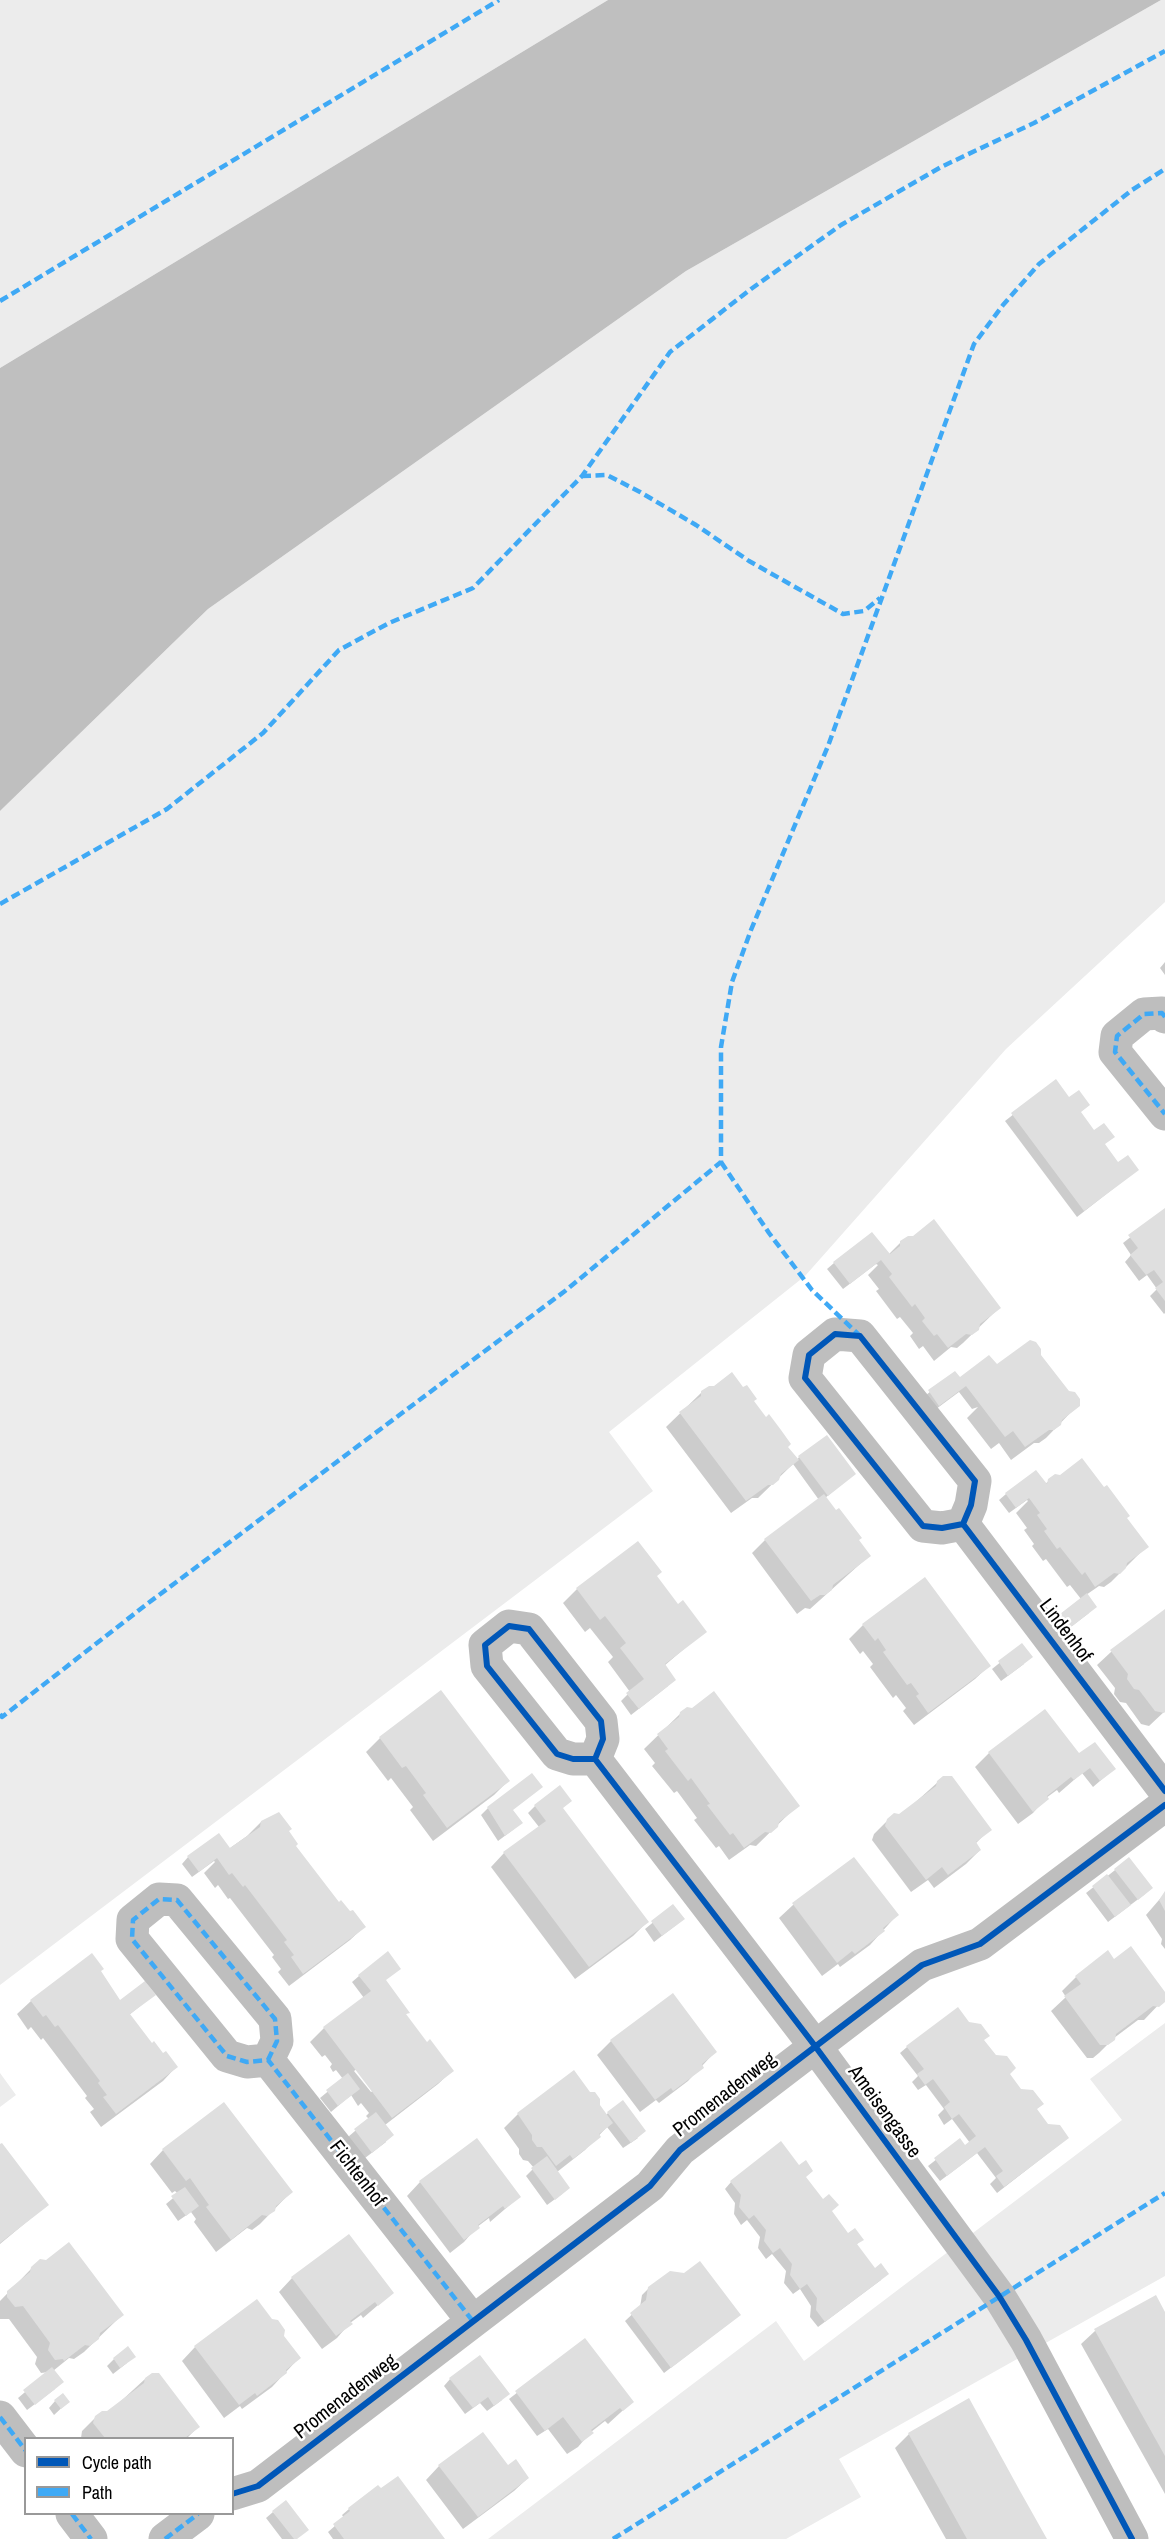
<!DOCTYPE html>
<style>
body{margin:0}
#map{position:relative;width:1165px;height:2539px;overflow:hidden;background:#fff;font-family:"Archivo Narrow",sans-serif}
canvas{display:block}
.legend{position:absolute;left:24px;top:2437px;width:210px;height:78px;box-sizing:border-box;background:#fff;border:2px solid #999;margin:0;padding:8px 10px;list-style:none;font-size:18px;color:#000}
.legend li{display:flex;align-items:center;gap:12px;height:30px}
.legend b{width:30px;border:2px solid #999}
</style>
<div id="map">
<canvas width="1165" height="2539"></canvas>
<ul class="legend">
<li><b style="height:8px;background:#0057b8"></b>Cycle path</li>
<li><b style="height:8px;background:#3fa9f5"></b>Path</li>
</ul>
</div>
<script>
const ctx = document.querySelector('canvas').getContext('2d');
ctx.lineJoin = 'round';
function fill(path, color) { ctx.fillStyle = color; ctx.fill(path, 'evenodd'); }
function strokePath(path, color, width, dash) { ctx.strokeStyle = color; ctx.lineWidth = width; ctx.lineCap = dash ? 'butt' : 'round'; ctx.setLineDash(dash || []); ctx.stroke(path); }
function write(font, color, halo, rows, align = 'center') {
  ctx.font = font + ' "Archivo Narrow",sans-serif'; ctx.lineWidth = 5; ctx.setLineDash([]); ctx.textBaseline = 'middle'; ctx.strokeStyle = halo; ctx.fillStyle = color; for (const [text, x, y, turn = 0] of rows) {
    ctx.save(); ctx.translate(x, y); ctx.rotate((+turn || 0) * Math.PI / 180); ctx.textAlign = isNaN(turn) ? turn : align; if (halo) ctx.strokeText(text, 0, 0); ctx.fillText(text, 0, 0); ctx.restore();
  }
}
const green = new Path2D(`
 M0 0H608L0 368Z
 M1161 0H1165V902L1006 1049 805 1276 609 1432 653 1491 0 1985V811L208 609 686 271Z
 M1165 2023V2276L839 2459 861 2497 786 2539H488L776 2321 804 2361 1122 2120 1090 2079Z
 M0 2073 16 2095 0 2107Z`);
const water = new Path2D(`
 M608 0H1161L686 271 208 609 0 811V368Z`);
const shadow = new Path2D(`
 M1165 962V975L1160 968Z
 M1056 1081 1118 1164 1137 1170 1077 1217 1005 1121Z
 M1165 1210V1313L1164 1314 1150 1296 1157 1289 1147 1275 1139 1281 1125 1262 1131 1255 1123 1243Z
 M901 1242 999 1308 963 1343 957 1348 951 1347 934 1361 923 1346 919 1349 910 1336 913 1333 900 1317 897 1319 876 1291 879 1289 868 1275 878 1265 876 1264 843 1289 827 1269 834 1263 889 1254Z
 M1039 1355 1078 1405 1046 1438 1039 1443H1034L1011 1460 999 1443 991 1449 967 1418 978 1407 972 1409 959 1392 932 1412 922 1398 955 1373 960 1380Z
 M702 1392 752 1401 797 1460 799 1457 854 1474 825 1498 869 1556 810 1609 805 1608 797 1614 752 1553 765 1540 819 1500 793 1464 758 1498H752L731 1513 666 1427Z
 M1049 1481 1125 1519 1147 1546 1111 1582 1104 1587 1099 1586 1086 1595 1089 1613 1063 1633 1054 1621 1081 1599 1070 1585 1067 1587 1046 1559 1043 1561 1032 1546 1034 1544 1024 1530 1027 1528 1016 1513 1028 1501 1027 1500 1009 1513 999 1500 1006 1494 1045 1484Z
 M638 1543 655 1577 678 1606 705 1631 664 1666 668 1686 631 1715 621 1701 630 1692 608 1662 613 1657 590 1628 585 1632 563 1603 577 1589Z
 M1165 1611V1711L1149 1726 1141 1724 1126 1703 1120 1702 1114 1694 1115 1688 1097 1665 1111 1652Z
 M863 1625 989 1666 975 1679 914 1725 903 1711 906 1708 896 1695 893 1698 870 1667 873 1664 863 1651 860 1654 849 1639Z
 M1022 1645 1024 1664 1001 1681 992 1669Z
 M441 1692 508 1781 494 1795 433 1841 410 1810 413 1807 391 1778 388 1781 366 1752 380 1738Z
 M1045 1711 1078 1755 1114 1769 1093 1787 1082 1773 1059 1793 1057 1790 1046 1798 1033 1813 1018 1824 975 1767 989 1753Z
 M681 1713 798 1805 756 1846 750 1845 729 1860 719 1846 716 1848 694 1820 697 1818 677 1791 674 1793 652 1766 655 1763 644 1749Z
 M938 1782 990 1829 975 1844 980 1850 966 1864 934 1888 928 1880 911 1892 872 1840 874 1834 888 1820 900 1816Z
 M535 1806 562 1808 647 1922 633 1936 575 1979 491 1867 504 1853 539 1827 528 1813Z
 M488 1808 511 1810 514 1829 498 1841 481 1815Z
 M261 1822 287 1832 294 1846 338 1904 364 1927 350 1940 289 1986 278 1972 281 1969 272 1957 274 1955 230 1898 228 1899 218 1885 215 1888 204 1873 215 1862 214 1861 192 1877 182 1864 188 1857 223 1853 247 1836Z
 M854 1859 897 1915 870 1945 840 1967 838 1964 822 1976 779 1918 793 1905Z
 M1129 1859 1145 1894 1108 1922 1086 1893Z
 M1165 1893V1949L1161 1944 1162 1939 1146 1915Z
 M673 1906 676 1925 654 1942 645 1929Z
 M1108 1953 1113 1961 1165 1994V1998L1144 2020H1138L1114 2038 1099 2053 1093 2058H1087L1051 2011 1066 1997 1062 1991 1076 1977Z
 M100 1972 119 2003 154 1995 129 2015 151 2045 176 2067 163 2081 101 2127 90 2112 94 2109 85 2098 87 2096 43 2038 41 2040 31 2027 28 2030 17 2014 31 2001Z
 M359 1976 384 1981 408 2012 405 2015 427 2044 452 2071 438 2084 385 2125 386 2142 365 2158 348 2137 369 2119 366 2116 369 2113 361 2103 358 2106 351 2095 331 2112 320 2098 343 2079 336 2070 333 2072 330 2067 332 2064 325 2055 322 2057 310 2042 324 2028 364 1998 352 1982ZM357 2069 373 2091 371 2092 354 2071Z
 M672 1995 715 2052 688 2081 659 2103 656 2100 640 2112 597 2055 611 2041Z
 M983 2041 1060 2144 997 2193 990 2184 996 2178 977 2153 940 2181 928 2166 960 2141 965 2147 970 2143 952 2119 944 2125 938 2115 944 2109 926 2085 918 2090 912 2082 918 2076 900 2053 907 2047Z
 M573 2072 606 2115 608 2113 638 2138 623 2148 607 2127 585 2150 557 2172 562 2194 547 2205 526 2176 534 2168 528 2161 523 2160 519 2154V2149L504 2128 518 2114Z
 M0 2146 47 2205 0 2244Z
 M163 2150 291 2192 260 2224 252 2230 247 2228 216 2252 194 2222 196 2219 191 2212 178 2221 166 2204 178 2194 175 2191 172 2193 150 2164Z
 M804 2177 848 2236 862 2239 856 2245 881 2280 818 2327 810 2317 811 2306 800 2289 793 2294 784 2283 786 2271 772 2254 766 2259 758 2248 760 2237 747 2220 741 2225 734 2214 735 2203 725 2189 731 2182Z
 M420 2182 519 2197 490 2222 489 2218 477 2227 464 2242 450 2253 407 2196Z
 M32 2268 122 2315 84 2352 74 2359 69 2358 53 2371 55 2389 27 2410 18 2398 49 2372 41 2373 35 2364 37 2357 9 2319H0V2301Z
 M292 2278 392 2293 363 2318 361 2315 350 2323 337 2338 322 2349 279 2292Z
 M649 2288 732 2321 664 2373 625 2321 640 2307 642 2295Z
 M1165 2315V2494L1081 2344 1095 2331Z
 M283 2336 299 2358 272 2387 242 2409 240 2406 224 2418 182 2361 195 2347Z
 M585 2340 632 2402 608 2424 605 2421 591 2432 578 2447 567 2454 548 2429 537 2436 509 2399Z
 M114 2359 127 2363 113 2374 107 2366Z
 M145 2379 198 2427 187 2438H81L82 2431 96 2417 108 2413Z
 M450 2379 502 2400 487 2411 480 2403 465 2414 444 2386Z
 M55 2401 68 2402 54 2415 49 2408Z
 M909 2434 1045 2539H946L895 2448Z
 M439 2466 507 2467 528 2478 514 2491 463 2529 426 2480Z
 M349 2509 443 2539H333L328 2532 344 2518 342 2515Z
 M273 2512 297 2539H282L266 2518Z`);
const building = new Path2D(`
 M1056 1079 1069 1097 1079 1090 1090 1105 1081 1112 1094 1130 1104 1123 1115 1137 1105 1144 1118 1162 1128 1155 1139 1170 1084 1211 1011 1113Z
 M1165 1208V1301L1155 1288 1163 1282 1154 1270 1146 1275 1130 1255 1138 1248 1128 1235Z
 M934 1219 1001 1308 980 1324 979 1330 972 1335 966 1334 948 1348 937 1334 934 1336 922 1321 925 1318 915 1304 912 1307 889 1277 892 1274 881 1260 850 1284 833 1262 872 1232 890 1254 900 1246V1241L908 1236H913Z
 M1030 1340 1036 1342 1041 1349V1355L1069 1391 1075 1392 1080 1399V1406L1062 1420 1061 1425 1054 1430H1049L1025 1447 1013 1431 1005 1437 966 1386 939 1406 928 1390 955 1371 960 1377 989 1355 997 1364Z
 M732 1372 743 1387 747 1385 757 1399 754 1401 766 1417 769 1414 781 1430 791 1444 788 1447 799 1460 781 1474 779 1480 773 1485H768L746 1501 679 1412 701 1396V1391L709 1386H714Z
 M827 1435 856 1474 828 1496 798 1456Z
 M1082 1458 1104 1487 1107 1485 1130 1516 1127 1518 1149 1547 1127 1563 1126 1568 1120 1574 1114 1573 1095 1587 1085 1572 1082 1575 1060 1547 1057 1549 1044 1531 1047 1529 1037 1515 1040 1513 1029 1498 1016 1508 1005 1493 1036 1470 1047 1484 1048 1479 1055 1474 1060 1475Z
 M824 1494 836 1510 839 1508 862 1538 859 1540 871 1556 833 1585 832 1590 825 1595H820L811 1601 764 1539Z
 M638 1541 662 1572 657 1576 678 1604 683 1600 707 1632 665 1664 676 1680 639 1709 626 1693 644 1679 620 1648 626 1643 605 1616 600 1620 576 1588Z
 M925 1577 991 1666 928 1713 916 1696 919 1694 911 1683 907 1685 883 1652 886 1650 878 1638 875 1641 862 1624Z
 M1087 1593 1097 1607 1071 1627 1060 1614Z
 M1165 1609V1712L1164 1713 1155 1711 1139 1690 1134 1689 1127 1679 1128 1674 1110 1650Z
 M1022 1643 1033 1657 1008 1676 998 1661Z
 M441 1690 510 1781 447 1828 423 1795 426 1793 406 1766 402 1768 379 1737Z
 M714 1691 800 1806 779 1822 778 1827 771 1833 765 1832 744 1848 733 1833 730 1835 720 1822 707 1805 710 1804 691 1778 688 1781 665 1751 668 1749 657 1734 679 1717 680 1712 687 1707 692 1708Z
 M1045 1709 1079 1753 1095 1742 1116 1769 1100 1781 1090 1768 1074 1780 1071 1777 1047 1796 1049 1799 1033 1812 988 1752Z
 M532 1773 543 1787 513 1810 523 1823 505 1836 487 1807Z
 M943 1776H952L992 1830 976 1842 981 1850 948 1875 942 1867 926 1880 885 1826 887 1819 894 1813 899 1814 936 1786 937 1781Z
 M560 1785 572 1801 563 1808 649 1922 589 1967 503 1852 546 1821 534 1805Z
 M279 1812 292 1829 289 1831 298 1844 296 1846 339 1902 341 1900 350 1911 353 1910 366 1927 303 1974 291 1957 294 1955 284 1942 287 1940 245 1885 243 1887 232 1873 229 1875 217 1858 199 1872 187 1856 219 1833 230 1848 260 1827 261 1821Z
 M854 1857 899 1915 883 1928 885 1931 855 1954 852 1951 837 1963 792 1903Z
 M1129 1857 1153 1888 1138 1900 1114 1869Z
 M1107 1874 1131 1905 1115 1917 1092 1886Z
 M1165 1891V1911L1159 1900Z
 M673 1904 685 1919 662 1936 651 1921Z
 M1131 1946 1165 1992V2002L1159 2007 1153 2006 1116 2034 1115 2040 1108 2045H1100L1064 1996 1081 1984 1075 1976 1108 1950 1114 1959Z
 M388 1951 401 1969 386 1980 410 2013 406 2014 427 2042 430 2039 454 2071 392 2118 323 2027 371 1991 358 1975Z
 M92 1953 104 1969 101 1971 120 2000 145 1981 156 1995 130 2014 152 2043 154 2041 163 2053 166 2051 178 2067 116 2114 103 2097 107 2095 98 2083 100 2081 58 2025 55 2027 46 2015 43 2017 30 2000Z
 M673 1993 717 2052 702 2064 704 2068 673 2091 671 2088 655 2100 610 2040Z
 M958 2007 969 2022 981 2024 990 2036 984 2040 996 2055 1007 2056 1016 2068 1010 2074 1021 2089 1033 2090 1044 2104 1037 2109 1048 2124 1060 2125 1069 2138 1004 2187 996 2176 1003 2171 985 2147 947 2176 934 2158 960 2138 965 2145 976 2136 959 2114 952 2119 944 2107 950 2102 933 2079 925 2085 917 2074 924 2069 906 2046Z
 M574 2070 590 2092H595L600 2099V2105L613 2123 599 2134 601 2137 573 2159 570 2155 556 2166 542 2147H537L532 2140V2135L517 2113Z
 M348 2073 360 2089 338 2106 326 2090Z
 M623 2100 646 2131 631 2143 607 2112Z
 M224 2102 293 2192 276 2206 275 2211 267 2216 262 2215 231 2240 206 2207 209 2205 190 2178 186 2181 162 2149Z
 M376 2112 394 2135 372 2153 354 2129Z
 M477 2138 521 2197 505 2209 503 2206 478 2225 480 2228 464 2240 419 2181Z
 M781 2141 799 2165 806 2160 813 2171 806 2177 823 2199 829 2194 839 2205 832 2211 848 2233 855 2228 864 2240 857 2244 875 2268 881 2263 889 2274 825 2322 816 2310 817 2298 807 2284 800 2289 790 2275 792 2264 780 2248 773 2253 764 2241 766 2230 754 2215 749 2219 739 2207 741 2195 730 2181Z
 M2 2143 49 2205 0 2243V2144Z
 M547 2156 570 2188 555 2200 531 2168Z
 M185 2187 199 2206 186 2216 171 2196Z
 M349 2234 394 2293 378 2306 375 2302 350 2321 353 2324 336 2336 291 2277Z
 M69 2242 124 2315 100 2333 99 2339 90 2346 85 2345 64 2361 63 2359 55 2360 48 2350 50 2343 23 2306 15 2307 7 2297V2291L30 2272 31 2267 40 2259 46 2260Z
 M700 2261 741 2315 671 2368 630 2313 646 2300 648 2287 670 2271 684 2273Z
 M1156 2295 1165 2312V2456L1094 2329Z
 M257 2299 272 2319 278 2320 285 2330 284 2336 301 2358 286 2370 287 2373 257 2396 255 2393 239 2405 194 2346Z
 M585 2338 634 2402 623 2411 620 2408 591 2430 594 2433 582 2442 563 2417 545 2431 515 2391Z
 M128 2346 136 2357 120 2368 113 2358Z
 M480 2355 510 2394 494 2406 488 2397 473 2408 449 2378Z
 M52 2367 64 2382 35 2405 23 2390Z
 M152 2373H159L200 2427 185 2438H105L93 2423 95 2416 102 2411H107L144 2383 145 2378Z
 M63 2393 70 2402 61 2409 54 2400Z
 M969 2398 1020 2491 1047 2539H967L908 2433Z
 M483 2432 508 2465 516 2459 529 2478 478 2517 438 2465Z
 M398 2476 445 2539H344L333 2524 350 2511 348 2508 378 2485 381 2488Z
 M286 2500 309 2530 297 2539H294L272 2511Z`);
const minor = new Path2D(`
 M1165 1017 1162 1013 1144 1014 1117 1036 1115 1052 1165 1114
 M963 1524 971 1505 975 1481 860 1336 835 1334 809 1355 805 1378 923 1526 942 1528 963 1524 1165 1791
 M595 1759 603 1739 601 1721 529 1629 509 1626 485 1645 487 1666 557 1754 573 1759H595L815 2046 999 2296 1026 2340 1132 2539
 M268 2060 277 2041 275 2019 177 1900 159 1899 133 1920 132 1939 227 2056 247 2062 268 2060 472 2320
 M0 2417 26 2451
 M232 2494 258 2486 650 2186 680 2150 922 1965 980 1944 1165 1805
 M72 2514 91 2539
 M165 2539 198 2514`);
const quiet = new Path2D(`
 M0 301 499 0
 M582 476 607 475 640 492 696 525 749 561 843 614 864 611 880 598
 M0 904 167 809 263 733 339 650 389 623 473 588 582 476 670 352 751 289 841 225 941 167 1034 123 1165 51
 M1165 1017 1162 1013 1144 1014 1117 1036 1115 1052 1165 1114
 M721 1162 769 1233 812 1290 859 1335
 M0 1714 2 1717 147 1604 565 1291 721 1162V1047L732 982 751 930 828 746 974 344 1003 305 1039 264 1132 190 1165 169
 M268 2060 277 2041 275 2019 177 1900 159 1899 133 1920 132 1939 227 2056 247 2062 268 2060 472 2320
 M0 2417 26 2451
 M72 2514 91 2539
 M165 2539 198 2514
 M613 2539 1165 2193`);
const cycleway = new Path2D(`
 M963 1524 971 1505 975 1481 860 1336 835 1334 809 1355 805 1378 923 1526 942 1528 963 1524 1165 1791
 M595 1759 603 1739 601 1721 529 1629 509 1626 485 1645 487 1666 557 1754 573 1759H595L815 2046 999 2296 1026 2340 1132 2539
 M232 2494 258 2486 650 2186 680 2150 922 1965 980 1944 1165 1805`);
const streetNames = [
 ["Lindenhof",1065,1631,53],
 ["Promenadenweg",725,2095,-38],
 ["Ameisengasse",884,2112,54],
 ["Fichtenhof",357,2174,52],
 ["Promenadenweg",346,2397,-38]
];
fill(green, '#ececec');
fill(water, '#bfbfbf');
fill(shadow, '#0003');
fill(building, '#dfdfdf');
strokePath(minor, '#bebebe', 33);
strokePath(quiet, '#3fa9f5', 4.5, [9, 4.5]);
strokePath(cycleway, '#0057b8', 6);
write('20px', '#000', '#fff', streetNames);
</script>
